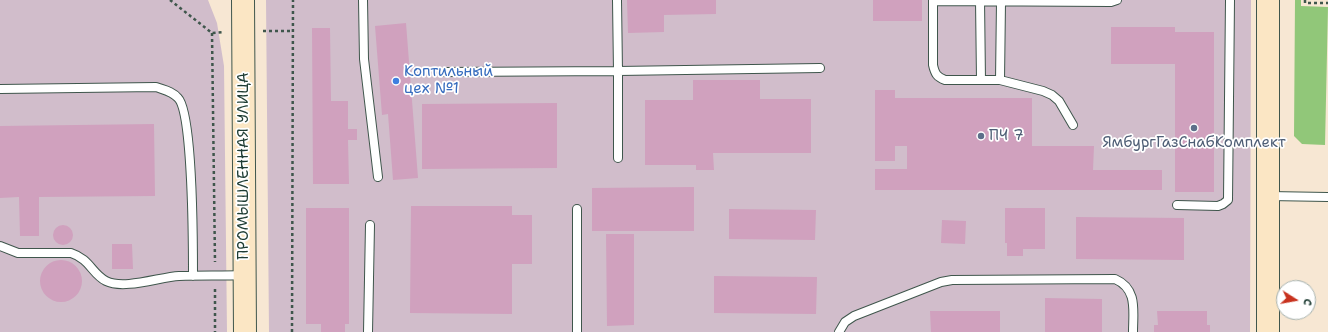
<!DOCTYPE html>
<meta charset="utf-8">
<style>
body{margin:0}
#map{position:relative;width:1328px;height:332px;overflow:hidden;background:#f7e7d3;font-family:"Shantell Sans",sans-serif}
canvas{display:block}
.north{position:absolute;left:1276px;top:280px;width:40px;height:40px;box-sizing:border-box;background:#fff;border:1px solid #a5b1ae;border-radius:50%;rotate:101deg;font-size:11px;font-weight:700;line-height:16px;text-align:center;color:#1f3d34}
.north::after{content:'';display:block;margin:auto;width:14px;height:18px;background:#c8321e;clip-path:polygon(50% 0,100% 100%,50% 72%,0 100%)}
</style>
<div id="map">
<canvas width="1328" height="332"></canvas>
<div class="north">С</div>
</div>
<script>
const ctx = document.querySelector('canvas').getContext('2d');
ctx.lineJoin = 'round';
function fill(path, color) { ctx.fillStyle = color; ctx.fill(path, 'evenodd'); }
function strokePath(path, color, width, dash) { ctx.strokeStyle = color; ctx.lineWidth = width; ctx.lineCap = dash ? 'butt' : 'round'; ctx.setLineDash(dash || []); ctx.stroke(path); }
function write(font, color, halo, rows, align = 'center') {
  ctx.font = font + ' "Shantell Sans",sans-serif'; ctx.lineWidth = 3.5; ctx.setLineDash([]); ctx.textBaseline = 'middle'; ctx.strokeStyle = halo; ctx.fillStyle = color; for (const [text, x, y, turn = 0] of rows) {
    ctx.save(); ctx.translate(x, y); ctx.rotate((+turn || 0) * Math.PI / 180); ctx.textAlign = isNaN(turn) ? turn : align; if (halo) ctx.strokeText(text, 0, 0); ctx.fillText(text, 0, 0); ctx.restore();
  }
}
const industrial = new Path2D(`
 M0 0H208L217 23 224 66 227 332H0Z
 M266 0H1251L1250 332H269Z`);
const green = new Path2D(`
 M1295 0H1301V6L1328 7 1325 145 1302 144 1294 136Z`);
const building = new Path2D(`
 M627 0H716V14L664 15V32L628 33Z
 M873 0H922V21H873Z
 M406 23 418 178 393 180 388 114 382 115 375 26Z
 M1111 27H1175V32H1214V192H1175V64H1111Z
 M312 28H330L331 101H348V129H357V140H348L349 184H313Z
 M693 80H760V99H811V153H713L714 170H696V165H645V100H693Z
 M875 90H895V98H1032V146H1094L1093 170H1162V190H875V169H907V146H895V161H875Z
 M557 103V168L422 169V104Z
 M154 124 155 196 39 197V236H20L19 197 0 198V126Z
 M694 187V231H592V188Z
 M411 206H512V215H532V264H512V314L410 313Z
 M306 208H349V324H345V332H321V324H306Z
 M1005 208H1045V249H1023V256H1007V243H1005Z
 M729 209 816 210 815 240 729 239Z
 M1076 217 1184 218V260L1076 259Z
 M942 220 966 221 965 244 941 243Z
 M53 235a10 10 0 1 1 20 0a10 10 0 1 1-20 0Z
 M606 234H634V325L607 326Z
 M112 244H132L133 269H112Z
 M40 281a21 21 0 1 1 42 0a21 21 0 1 1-42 0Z
 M714 276 817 277 816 314 714 313Z
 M1045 298 1102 299V332H1045Z
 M930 311H1000V332H931Z
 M1157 311H1207V325H1210V332H1154V325H1158Z`);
const path = new Path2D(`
 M170 0 212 33 224 32
 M1305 0V3H1328
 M263 31H293
 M212 33 215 262
 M215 289V332
 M292 332 293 0`);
const lane = new Path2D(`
 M363 0 364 59 378 177
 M933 0V65C935 74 937 77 945 80H1000L1043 91 1052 95 1059 101 1073 125
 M980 0 981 80
 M933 1 1111 2 1117 0
 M445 72 618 71 617 0
 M1000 80 1001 2
 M0 89 156 87C164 90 172 91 178 98 193 113 193 248 193 276
 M618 158V71L820 68
 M1269 196 1328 197
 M1177 205 1218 206 1223 204 1228 200 1230 0
 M0 246 18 253H71C90 259 92 274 106 281 124 290 160 277 179 276 201 275 223 276 244 275
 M368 332 370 225
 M577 332V209
 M839 332 845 322 854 316 941 282 952 280 1115 279C1138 289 1133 311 1133 332`);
const secondary = new Path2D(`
 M243 0 245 332
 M1268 0V332`);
const markers = [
 [396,81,4,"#3f7fe0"],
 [1194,128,4,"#5c6f8a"],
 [981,136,4,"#5c6f8a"]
];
const shopNames = [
 ["Коптильный",404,72],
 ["цех №1",404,89]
];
const serviceNames = [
 ["ПЧ 7",989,136],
 ["ЯмбургГазСнабКомплект",1194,143,"center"]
];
const streetNames = [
 ["ПРОМЫШЛЕННАЯ УЛИЦА",244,166,-90]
];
fill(industrial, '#d1bdcb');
fill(green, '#91c779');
fill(building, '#d0a1be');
strokePath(lane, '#3f564c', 10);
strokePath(secondary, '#3f564c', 24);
strokePath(path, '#3f564c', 2.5, [3, 3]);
strokePath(lane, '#fff', 8);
strokePath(secondary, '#fbe6c4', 22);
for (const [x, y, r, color] of markers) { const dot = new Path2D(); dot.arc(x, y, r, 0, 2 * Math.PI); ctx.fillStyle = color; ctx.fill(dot); strokePath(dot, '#fff', 1.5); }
write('15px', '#366cbe', '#fff', shopNames, 'left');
write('15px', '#4e5e75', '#fff', serviceNames, 'left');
write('15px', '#1f3d34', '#fff', streetNames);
</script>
